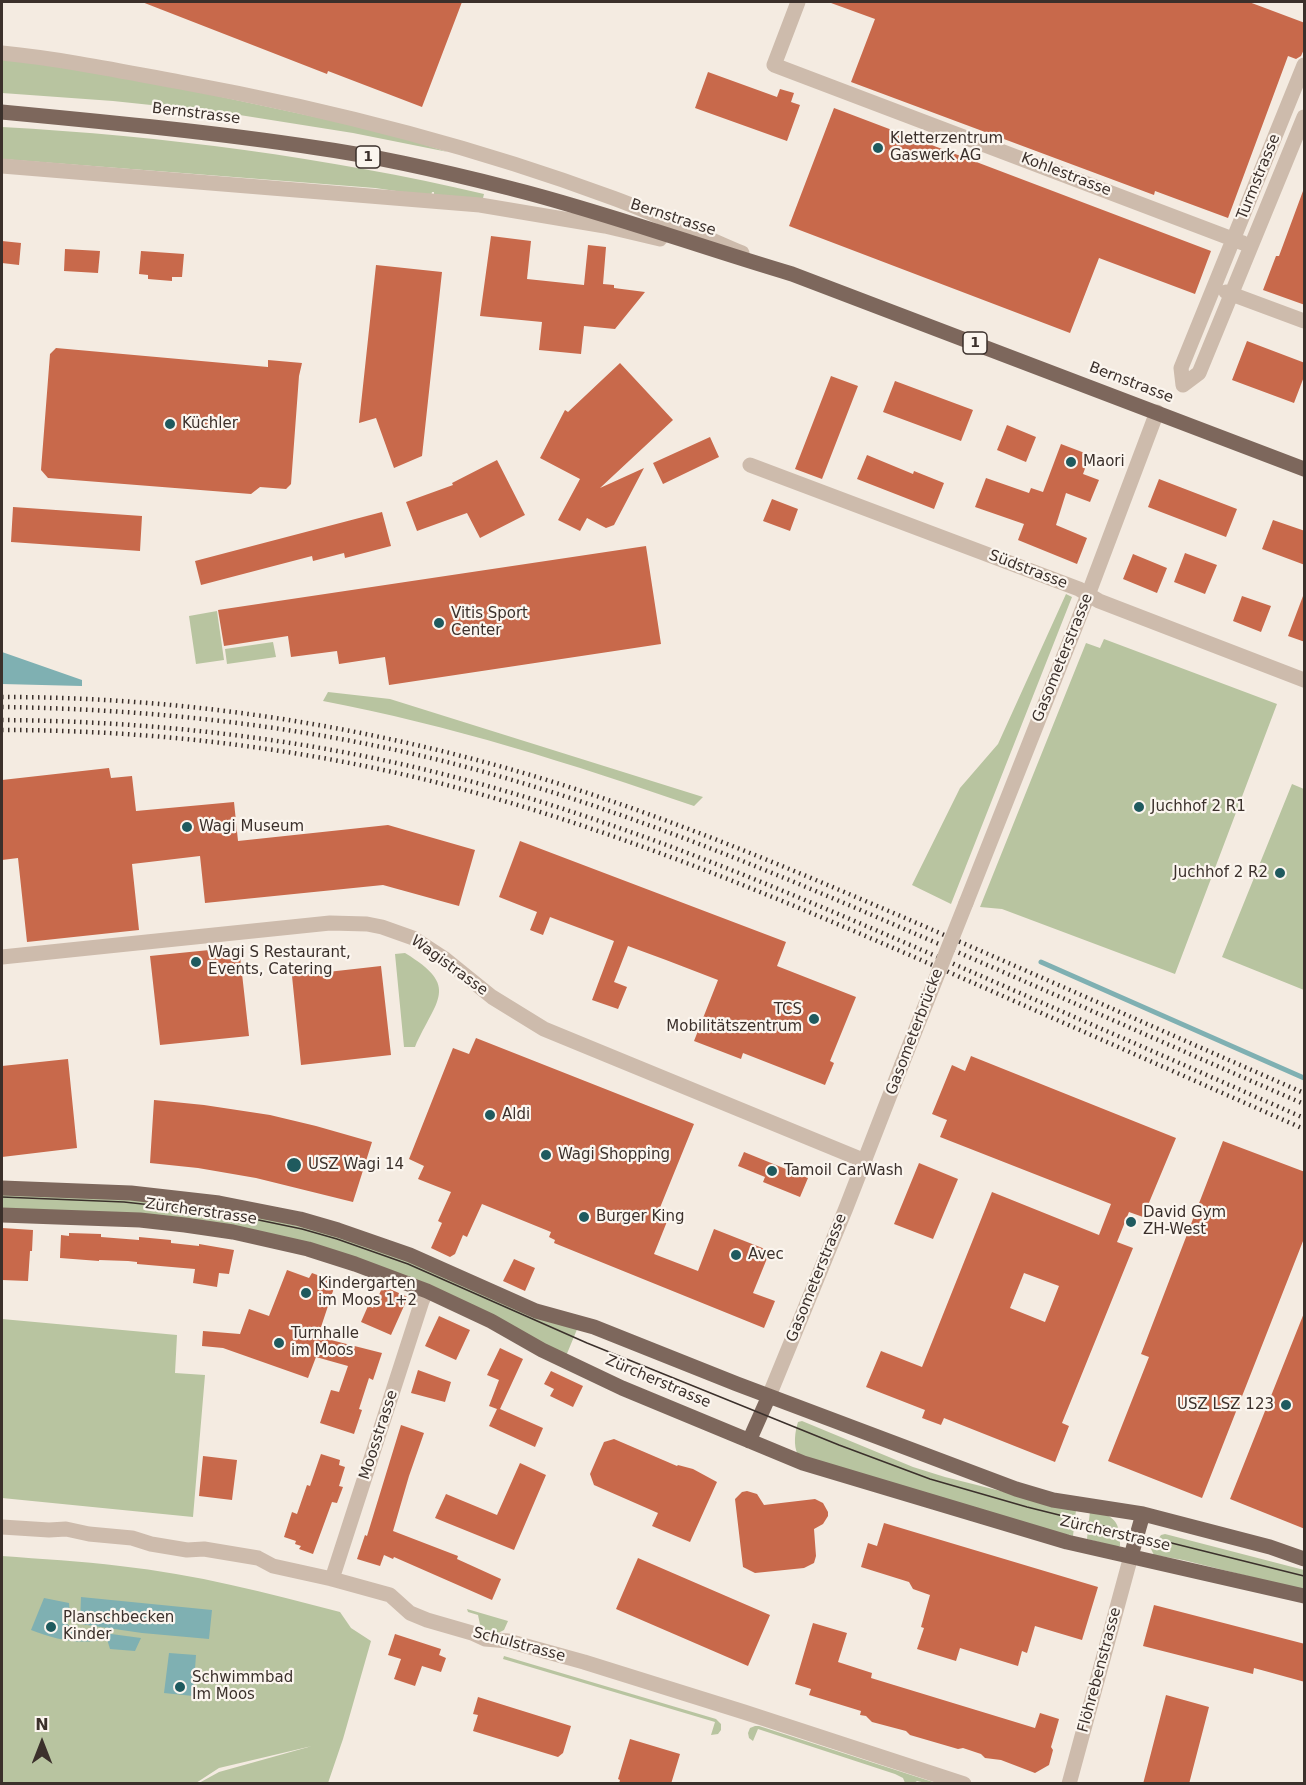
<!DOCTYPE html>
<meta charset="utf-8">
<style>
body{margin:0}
#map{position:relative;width:1306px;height:1785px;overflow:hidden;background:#f4ebe1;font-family:"DejaVu Sans",sans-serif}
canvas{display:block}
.frame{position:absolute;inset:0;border:3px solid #3b302b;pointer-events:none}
.north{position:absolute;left:12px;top:1713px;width:60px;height:60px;-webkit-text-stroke:4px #fbf5ee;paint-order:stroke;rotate:0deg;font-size:16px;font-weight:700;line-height:24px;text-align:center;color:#3b302b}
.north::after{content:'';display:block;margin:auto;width:21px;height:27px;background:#3b302b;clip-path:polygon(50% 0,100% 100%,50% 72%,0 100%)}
</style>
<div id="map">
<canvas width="1306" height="1785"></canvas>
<div class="frame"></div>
<div class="north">N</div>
</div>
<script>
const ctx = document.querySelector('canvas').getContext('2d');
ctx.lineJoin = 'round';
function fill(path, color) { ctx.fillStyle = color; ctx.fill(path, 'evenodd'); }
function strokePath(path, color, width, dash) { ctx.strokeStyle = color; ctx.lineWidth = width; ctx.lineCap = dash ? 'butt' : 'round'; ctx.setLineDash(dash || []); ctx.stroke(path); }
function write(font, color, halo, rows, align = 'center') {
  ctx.font = font + ' "DejaVu Sans",sans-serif'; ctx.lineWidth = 4.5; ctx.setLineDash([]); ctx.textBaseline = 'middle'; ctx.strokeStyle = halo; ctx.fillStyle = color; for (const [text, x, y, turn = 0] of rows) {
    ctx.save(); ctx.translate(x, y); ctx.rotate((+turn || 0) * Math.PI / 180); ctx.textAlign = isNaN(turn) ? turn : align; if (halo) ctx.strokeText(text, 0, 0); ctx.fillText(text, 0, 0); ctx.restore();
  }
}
const green = new Path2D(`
 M2 57 119 75 381 131 448 152 353 133 227 113 113 101 2 93Z
 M2 127C164 136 326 157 484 194L483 198 476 199 434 196V192H432L431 196 375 188 2 159Z
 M1066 594 1072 597 951 904 912 885 960 788 998 744Z
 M217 611 224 660 196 664 189 616Z
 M1104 639 1277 704 1175 974 1002 909 980 907 1086 643 1100 648Z
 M273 642 276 657 227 664 225 649Z
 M328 692 390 699 703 797 694 806C572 764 450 725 323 701Z
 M1292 784 1304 789V990L1222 957Z
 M405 953C461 987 436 999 415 1047H404L395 954Z
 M2 1192 114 1196 227 1209 359 1241 578 1327 566 1356 281 1236 2 1209Z
 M2 1319 177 1335 175 1373 205 1375 193 1517 2 1498Z
 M802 1421 913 1467 945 1477 1076 1510 1073 1536 1030 1526 798 1455C793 1446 795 1431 798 1422Z
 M1090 1511C1113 1514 1121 1521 1120 1546L1117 1547 1087 1539Z
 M1165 1534 1304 1570V1590L1183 1560 1154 1555 1151 1549 1161 1535Z
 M2 1556C41 1559 81 1561 120 1566 195 1574 268 1593 340 1612L351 1628 371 1641 343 1739 328 1783H199L219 1772 312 1746 219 1768 196 1783H2Z
 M467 1609 508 1621 504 1630 492 1636 482 1634 478 1615 468 1612Z
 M504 1656 716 1719 721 1724V1730L718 1734 711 1735 715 1722 503 1659Z
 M755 1726H759L936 1783H926L917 1781 914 1783H905L903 1778 895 1774 758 1729 753 1741 749 1738 748 1733 750 1728Z`);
const water = new Path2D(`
 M2 652 82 680V686L2 684Z
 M81 1597 212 1610 209 1639 142 1633 80 1624Z
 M44 1598 69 1603 70 1617 67 1624 74 1629 141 1638 135 1651 110 1649 107 1639C79 1645 57 1640 31 1630Z
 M169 1653 196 1655 193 1696 164 1693Z`);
const stream = new Path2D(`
 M1041 962 1304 1078`);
const building = new Path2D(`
 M142 2H462L422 107 328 71 327 74Z
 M832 2H1249L1305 23V47L1301 56 1296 59 1288 56 1228 218 1155 191 1154 195 851 82 875 19 831 3Z
 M708 72 777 97 780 89 794 93 791 102 800 105 787 141 695 108Z
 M834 108 1211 251 1195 294 1099 258 1070 333 789 226Z
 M1303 191H1305V305L1263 290 1276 256H1279Z
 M491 236 531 241 527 279 584 285 588 245 606 247 603 284 614 285V288L645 292 615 329 584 326 581 354 539 350 542 322 480 316Z
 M2 241 21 243 19 265 2 263Z
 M65 249 100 251 98 273 64 271Z
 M141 251 184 254 182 277H172V281L148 279V275L139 274Z
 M376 265 442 272 422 456 394 468 376 418 359 423Z
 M1247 341 1305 363V374L1294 403 1232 380Z
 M56 348 268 367V360L302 363 299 376 291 484 286 489 260 487 251 494 48 478 41 470 50 354Z
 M620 363 673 420 600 488 644 468 614 525 606 528 587 518 580 531 558 520 580 479 540 458 565 410 568 412Z
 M831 376 858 386 822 479 795 469Z
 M895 381 973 410 961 441 883 412Z
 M1007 425 1036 437 1026 462 997 450Z
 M710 437 719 457 663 484 653 463Z
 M1061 444 1090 455 1083 474 1099 480 1090 502 1066 493 1056 525 1087 538 1077 564 1018 540 1024 524 975 507 986 478 1029 493 1031 488 1043 492Z
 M867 455 913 474 914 471 944 483 934 509 857 479Z
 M497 460 525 515 480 538 467 513 417 531 406 502 453 485 452 483Z
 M1159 479 1237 509 1226 537 1148 507Z
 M772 499 798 509 790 531 763 521Z
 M13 507 142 516 140 551 11 542Z
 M382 512 391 546 345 558 344 553 313 561 312 556 201 585 195 561Z
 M1273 520 1305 531V565L1262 549Z
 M646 546 661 644 389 685 385 657 339 664 337 651 291 657 288 636 224 646 218 610Z
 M1185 553 1217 565 1205 594 1174 582Z
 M1133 554 1167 568 1157 593 1123 579Z
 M1242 596 1271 606 1261 632 1233 621Z
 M1303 596H1305V642L1288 636Z
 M109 768 111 778 132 776 136 811 234 802 238 841 388 825 475 850 459 906 383 885 205 903 200 856 132 864 139 930 27 942 18 858 2 860V780Z
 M520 841 786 942 777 966 856 997 830 1061 834 1063 825 1085 743 1053 741 1059 694 1041 718 980 666 960 628 946 614 982 627 987 618 1009 592 1000 614 941 550 917 543 935 530 930 537 912 499 897Z
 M239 947 249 1036 160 1045 150 956Z
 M381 966 391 1055 301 1065 292 976Z
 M476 1038 694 1124 657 1215 668 1219 654 1254 698 1271 714 1229 770 1251 753 1293 775 1301 764 1328 554 1243 555 1240 549 1237 551 1232 482 1204 467 1237 463 1235 455 1254 450 1257 431 1248 442 1223 438 1221 451 1192 418 1179 424 1166 409 1159 453 1048 469 1054Z
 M971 1056 1176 1138 1143 1217 1129 1212 1117 1242 1133 1248 1062 1423 1069 1426 1055 1462 944 1418 941 1425 922 1418 925 1410 866 1387 881 1351 922 1367 992 1192 1099 1235 1111 1204 940 1137 947 1120 932 1114 952 1065 965 1071ZM1024 1273 1059 1286 1045 1322 1010 1308Z
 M68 1059 77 1148 2 1157V1066Z
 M154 1100 204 1105 270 1115 316 1126 372 1142 353 1202 256 1178 198 1168 150 1163Z
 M1223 1141 1305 1172V1236L1202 1498 1108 1461 1149 1357 1141 1354Z
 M744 1152 808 1178 800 1197 763 1182 765 1177 738 1166Z
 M919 1163 958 1179 933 1239 894 1224Z
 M2 1228 33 1230 32 1251H30L28 1281 2 1280Z
 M69 1233 101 1234V1237L139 1240V1237L171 1240V1243L199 1246V1244L234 1250 229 1274 219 1273 217 1287 193 1283 195 1269 137 1264V1262L128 1261 99 1260V1261L60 1258 61 1235 69 1236Z
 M514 1259 535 1268 525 1291 503 1281Z
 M287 1270 309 1278 312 1273 336 1282 319 1333 324 1335 323 1338 382 1353 373 1380 369 1378 359 1409 362 1410 354 1434 320 1423 331 1390 339 1392 348 1366 316 1357 308 1378 223 1348 202 1346 203 1331 240 1334 249 1309 269 1316Z
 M383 1286 408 1297 391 1335 361 1322 368 1306 373 1308Z
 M1304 1313 1305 1314V1529L1230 1499Z
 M439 1316 470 1330 456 1360 425 1346Z
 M500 1348 523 1359 500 1409 543 1428 535 1447 489 1426 497 1409 489 1406 499 1380 487 1375Z
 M418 1370 451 1382 445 1402 411 1393Z
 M551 1371 583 1386 573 1407 550 1396 554 1389 544 1384Z
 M401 1425 424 1433 409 1476 393 1531 458 1556 457 1559 501 1579 492 1600 394 1557 393 1559 384 1555 380 1566 357 1559 365 1535 367 1536Z
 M614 1439 677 1466 678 1465 693 1469 717 1482 690 1542 652 1526 658 1513 594 1485 590 1474 604 1442Z
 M321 1454 340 1460 339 1465 345 1467 339 1486 343 1487 337 1503 332 1502 313 1554 299 1549 301 1546 295 1544 296 1541 284 1537 292 1512 297 1514 307 1485 310 1486Z
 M203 1456 237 1460 232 1500 199 1496Z
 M520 1463 546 1475 514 1550 435 1518 446 1494 497 1515Z
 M747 1491 757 1494 764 1505 815 1499 823 1503 828 1512V1516L823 1524 814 1529 816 1556 814 1563 804 1568 755 1573 743 1567 735 1499 742 1492Z
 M884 1523 1098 1587 1082 1640 1035 1626 1027 1653 1022 1651 1018 1666 960 1648 956 1661 917 1649 924 1628 921 1627 930 1595 913 1589 909 1582 861 1567 868 1543 877 1546Z
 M638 1558 770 1615 748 1666 616 1609Z
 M1154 1605 1305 1644V1682L1254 1668 1253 1674 1143 1646Z
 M813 1623 847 1633 838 1662 872 1673 871 1678 1035 1728 1040 1713 1059 1719 1051 1747 1053 1750 1049 1765 1035 1773 1001 1760 985 1758 981 1754 963 1748 958 1749 910 1735 906 1731 872 1722 866 1716 860 1715 861 1711 809 1695 811 1689 795 1684Z
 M395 1634 441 1649 439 1655 446 1658 441 1672 422 1666 415 1686 394 1679 401 1659 388 1655Z
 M1166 1695 1209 1707 1189 1784H1143Z
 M478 1697 571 1726 563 1753 558 1757 473 1731 478 1715 473 1714Z
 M630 1739 680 1754 671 1784H619L620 1780 618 1779Z`);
const minor = new Path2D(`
 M798 2 774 65 1243 243
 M2 53C62 59 121 71 180 82 327 109 473 146 613 198 657 214 699 235 742 253
 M1304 65 1181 368 1183 385 1199 373 1304 117
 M2 166 480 205 605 226 660 239
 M1226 292 1304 321
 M750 465 1079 589 1099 601 1304 680
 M966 903 1088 595 1157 412
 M2 957 330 923 367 924 382 927 413 938 445 959 492 997 544 1029 865 1161
 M769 1396 846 1208 902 1064
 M2 1527 49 1530 66 1529 89 1534 132 1538 151 1544 187 1550 204 1549 258 1558 273 1566 332 1579 390 1595 410 1613 427 1620 472 1633 485 1639 508 1641 584 1662 744 1712 964 1784
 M332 1579 422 1301 427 1291
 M1069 1784 1131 1556`);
const major = new Path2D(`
 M2 112C107 122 213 132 318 148 382 157 446 172 509 188 605 212 697 246 792 274L1304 469
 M2 1188 131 1193 219 1203 300 1219 338 1230 410 1255 536 1311 594 1327 737 1384 1016 1489 1053 1500 1143 1514 1270 1547 1304 1559
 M2 1215 140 1220 185 1225 233 1232 308 1249 355 1264 427 1291 491 1321 542 1350 622 1388 803 1463 1067 1542 1304 1596
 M749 1441 769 1396
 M1131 1556 1143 1514`);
const tram = new Path2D(`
 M2 1197 124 1202 225 1213 302 1229 337 1239 408 1264 587 1343 839 1445 930 1479 1027 1507 1304 1576`);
const rail = new Path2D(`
 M2 697C170 697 337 721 499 766 643 806 782 865 919 924 1048 980 1176 1037 1304 1093
 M2 707C149 709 296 725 439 760 607 802 767 869 925 938 1052 993 1178 1049 1304 1104
 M2 720C133 721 264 734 392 762 579 803 756 878 931 954 1056 1009 1180 1063 1304 1118
 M2 730C149 730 296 747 439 783 614 828 779 898 944 970 1064 1023 1184 1076 1304 1129`);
const minorBridge = new Path2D(`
 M902 1064 966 903`);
const markers = [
 [878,148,6,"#1f5a5e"],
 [170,424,6,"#1f5a5e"],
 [1071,462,6,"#1f5a5e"],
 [439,623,6,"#1f5a5e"],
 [1139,807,6,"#1f5a5e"],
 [187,827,6,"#1f5a5e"],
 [1280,873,6,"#1f5a5e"],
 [196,962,6,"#1f5a5e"],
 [814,1019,6,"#1f5a5e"],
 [490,1115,6,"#1f5a5e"],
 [546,1155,6,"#1f5a5e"],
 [294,1165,8,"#1f5a5e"],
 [772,1171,6,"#1f5a5e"],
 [584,1217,6,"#1f5a5e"],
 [1131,1222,6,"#1f5a5e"],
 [736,1255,6,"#1f5a5e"],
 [306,1293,6,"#1f5a5e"],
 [279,1343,6,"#1f5a5e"],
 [1286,1405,6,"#1f5a5e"],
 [51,1627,6,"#1f5a5e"],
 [180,1687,6,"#1f5a5e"]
];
const shields = [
 [368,157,24],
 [975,343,24]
];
const shieldNames = [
 ["1",368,157],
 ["1",975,343]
];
const streetNames = [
 ["Bernstrasse",196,114,7],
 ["Kohlestrasse",1066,175,21],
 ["Turmstrasse",1259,177,-68],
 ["Bernstrasse",673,218,18],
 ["Bernstrasse",1131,383,21],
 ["Südstrasse",1028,570,21],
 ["Gasometerstrasse",1063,658,-68],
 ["Wagistrasse",449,966,36],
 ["Gasometerbrücke",915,1032,-69],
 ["Zürcherstrasse",201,1212,8],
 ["Gasometerstrasse",817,1278,-68],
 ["Zürcherstrasse",658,1382,23],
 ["Moosstrasse",379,1435,-72],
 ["Zürcherstrasse",1115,1534,13],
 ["Schulstrasse",519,1645,15],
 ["Flöhrebenstrasse",1100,1670,-75]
];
const poiNames = [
 ["Kletterzentrum",890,139],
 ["Gaswerk AG",890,156],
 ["Küchler",182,424],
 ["Maori",1083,462],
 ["Vitis Sport",451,614],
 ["Center",451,631],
 ["Juchhof 2 R1",1151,807],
 ["Wagi Museum",199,827],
 ["Juchhof 2 R2",1268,873,"right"],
 ["Wagi S Restaurant,",208,953],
 ["Events, Catering",208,970],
 ["TCS",802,1010,"right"],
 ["Mobilitätszentrum",802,1027,"right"],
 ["Aldi",502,1115],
 ["Wagi Shopping",558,1155],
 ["USZ Wagi 14",308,1165],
 ["Tamoil CarWash",784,1171],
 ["David Gym",1143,1213],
 ["ZH-West",1143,1230],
 ["Burger King",596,1217],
 ["Avec",748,1255],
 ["Kindergarten",318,1284],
 ["im Moos 1+2",318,1301],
 ["Turnhalle",291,1334],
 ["im Moos",291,1351],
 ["USZ LSZ 123",1274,1405,"right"],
 ["Planschbecken",63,1618],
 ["Kinder",63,1635],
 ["Schwimmbad",192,1678],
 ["Im Moos",192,1695]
];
fill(green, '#b8c4a0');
fill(water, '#7fb0b2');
strokePath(stream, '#7fb0b2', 5);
fill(building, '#c8694b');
strokePath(minor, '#cdbbac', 15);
strokePath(major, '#7d675c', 15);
strokePath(tram, '#3b302b', 1.5);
strokePath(rail, '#3b302b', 4.5, [1.5, 4.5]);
strokePath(minorBridge, '#cdbbac', 15);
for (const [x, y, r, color] of markers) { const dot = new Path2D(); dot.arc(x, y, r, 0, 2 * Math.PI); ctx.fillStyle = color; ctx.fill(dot); strokePath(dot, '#fbf5ee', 2); }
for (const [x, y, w] of shields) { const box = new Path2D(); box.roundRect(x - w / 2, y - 11, w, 22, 4.5); ctx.fillStyle = '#fbf5ee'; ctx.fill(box); strokePath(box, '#3b302b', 1.5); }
write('bold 14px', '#3b302b', null, shieldNames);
write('15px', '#3b302b', '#fbf5ee', streetNames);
write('15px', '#3b302b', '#fbf5ee', poiNames, 'left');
</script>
